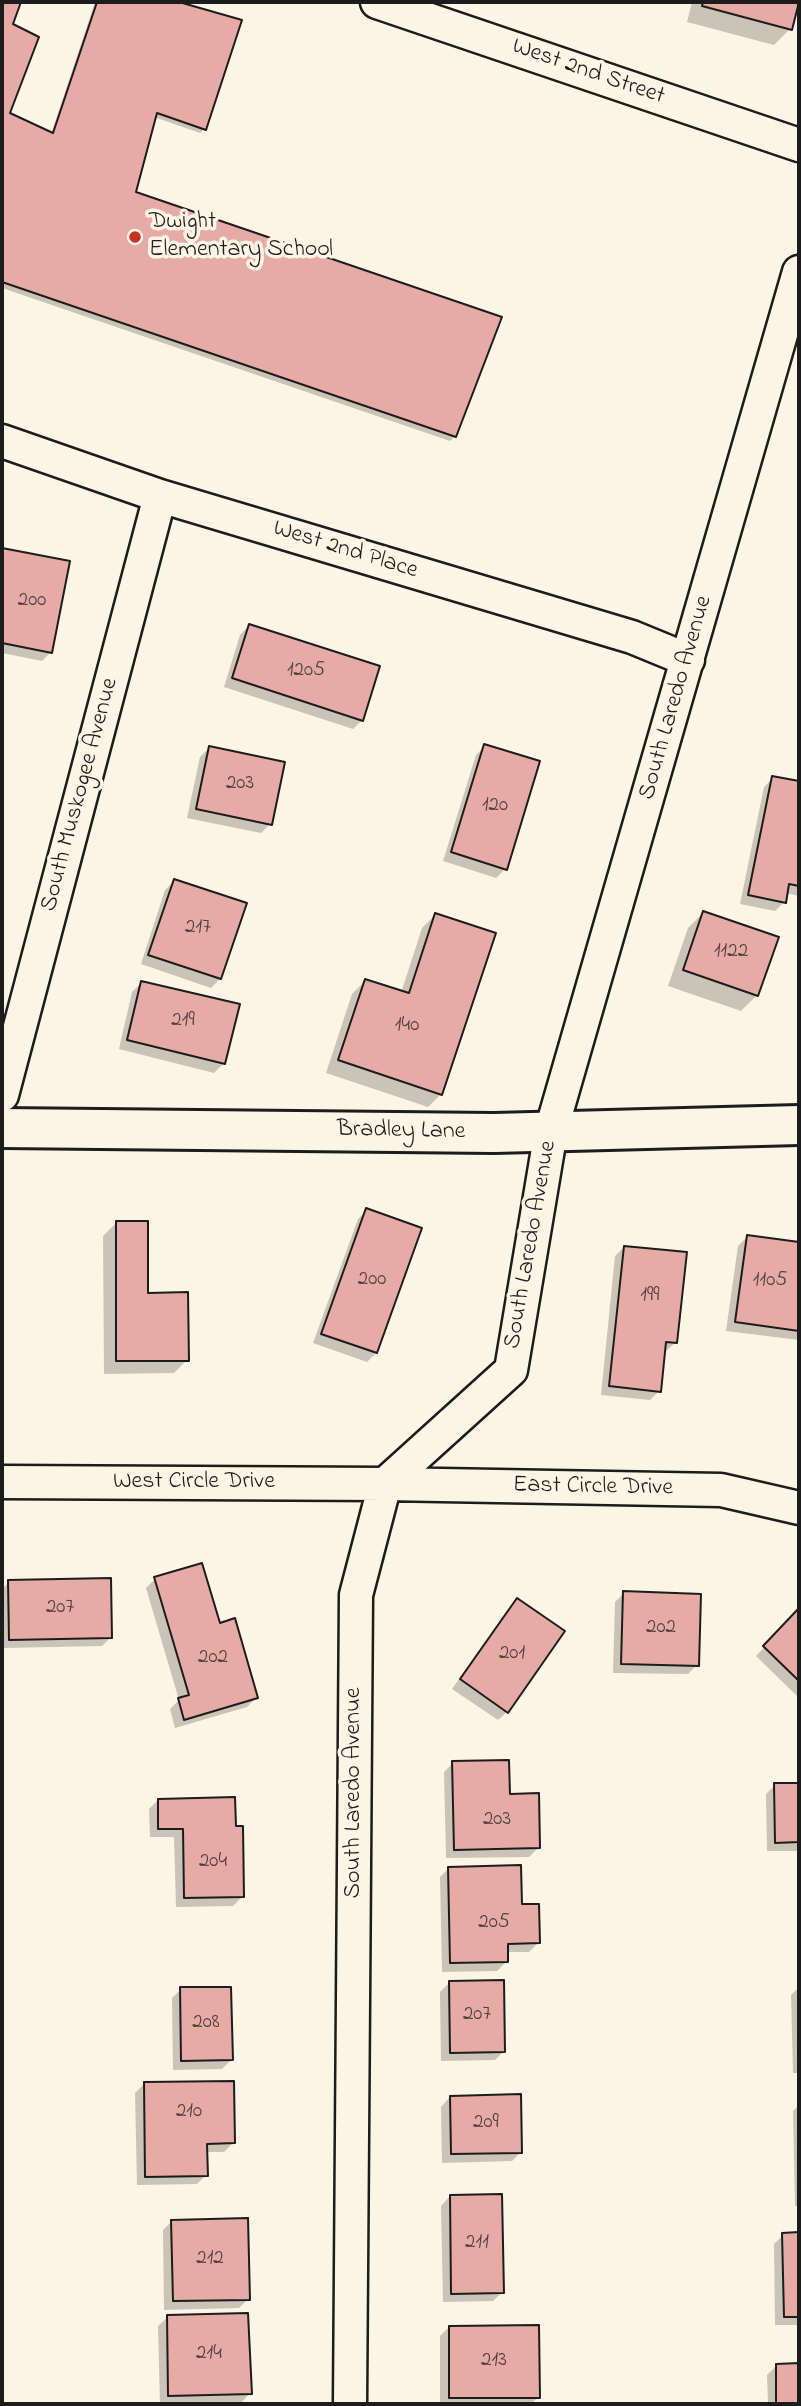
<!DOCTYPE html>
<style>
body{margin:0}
#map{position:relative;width:801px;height:2406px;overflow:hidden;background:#fcf5e5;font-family:"Indie Flower",sans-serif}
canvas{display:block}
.frame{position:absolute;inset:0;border:4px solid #1c1c1c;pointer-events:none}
</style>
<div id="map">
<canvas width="801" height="2406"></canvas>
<div class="frame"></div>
</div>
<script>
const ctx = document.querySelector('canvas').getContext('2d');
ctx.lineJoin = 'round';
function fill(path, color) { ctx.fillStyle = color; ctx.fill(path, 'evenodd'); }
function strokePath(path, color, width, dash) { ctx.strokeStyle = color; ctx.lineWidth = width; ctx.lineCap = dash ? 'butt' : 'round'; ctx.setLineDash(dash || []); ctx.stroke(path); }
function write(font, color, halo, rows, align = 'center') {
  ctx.font = font + ' "Indie Flower",sans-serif'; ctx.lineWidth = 7; ctx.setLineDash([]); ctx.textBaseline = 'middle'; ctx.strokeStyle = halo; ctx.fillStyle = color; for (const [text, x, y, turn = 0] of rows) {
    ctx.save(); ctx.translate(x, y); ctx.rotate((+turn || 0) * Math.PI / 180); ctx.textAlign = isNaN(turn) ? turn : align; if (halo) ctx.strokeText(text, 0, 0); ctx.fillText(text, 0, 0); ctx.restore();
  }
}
const shadow = new Path2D(`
 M2 2H19L11 25 7 114 51 134 95 2H174L188 8 204 129 200 133 154 117 134 193 455 436 450 441 2 288Z
 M692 2H797L790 29 774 45 687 22Z
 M2 549 68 562 51 652 42 661 2 653Z
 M249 626 362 720 353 729 224 687 240 635Z
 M485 746 505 869 496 878 443 861 476 755Z
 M209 748 270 824 261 833 187 818 200 757Z
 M773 778 799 783V896L786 893 784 902 775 911 740 904 764 787Z
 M174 881 220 979 211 988 141 964 165 890Z
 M703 913 757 995 741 1011 668 986 688 928Z
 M435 915 441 1094 428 1107 326 1073 352 994 365 981 401 993 422 928Z
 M141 983 223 1064 214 1073 119 1049 132 992Z
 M367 1210 376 1353 367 1362 313 1343 358 1219Z
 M116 1223 146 1295 187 1360 174 1373 104 1374 103 1236Z
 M747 1237 799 1244V1340L726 1331 738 1246Z
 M624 1247 676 1342 666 1351H663L659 1391 650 1400 601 1395 615 1256Z
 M155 1579 218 1625 256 1698 247 1707 175 1728 170 1709 179 1700 146 1588Z
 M9 1582 111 1637 102 1646 2 1648V1589Z
 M624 1593 697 1665 688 1674 613 1673 615 1602Z
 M517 1600 507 1712 498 1720 452 1689 508 1609Z
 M799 1611V1698L756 1656Z
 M453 1763 508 1795 538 1848 529 1857 446 1858 444 1772Z
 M799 1784V1851H767L766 1794 775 1785Z
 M158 1800 242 1897 233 1906 176 1907 174 1837H150L149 1809Z
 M449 1868 520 1906 538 1943 529 1952H506V1962L497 1971 442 1972 440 1877Z
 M449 1983 504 2051 495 2060 441 2061 440 1992Z
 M799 1987V2073H793L791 1995Z
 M181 1989 231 2060 222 2069 173 2070 172 1998Z
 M144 2084 233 2143 224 2152H206V2175L197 2184 137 2185 135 2093Z
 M450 2097 521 2152 512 2161 442 2163 441 2107Z
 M799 2105V2206H795L793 2111Z
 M450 2196 502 2292 493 2301 443 2302 441 2206Z
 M172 2221 248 2299 239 2308 164 2310 163 2230Z
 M799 2234V2325H775L774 2244 783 2235Z
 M168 2317 250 2393 241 2403 160 2404 158 2326Z
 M449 2327 538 2397 531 2404H440V2336Z
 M799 2365V2404H768L767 2375 776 2366Z`);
const building = new Path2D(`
 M2 2H21L13 24 39 37 10 113 53 133 97 2H179L242 20 206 130 157 113 136 192 502 317 456 437 2 282Z
 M703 2H799L792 30 702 6Z
 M2 548 70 561 52 653 2 643Z
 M249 624 380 666 363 721 232 678Z
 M484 744 540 761 507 870 451 852Z
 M209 746 285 762 272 825 196 809Z
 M772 776 799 781V886L789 884 786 903 748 895Z
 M174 879 247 903 221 979 148 955Z
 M703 911 779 937 758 996 683 970Z
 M435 913 496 933 442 1095 338 1060 365 979 409 993Z
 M141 981 240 1004 225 1064 127 1040Z
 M366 1208 422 1228 377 1353 321 1334Z
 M116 1221H148V1293L188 1292 189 1361H116Z
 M747 1235 799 1242V1331L735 1322Z
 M624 1246 687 1252 677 1343 666 1342 661 1392 609 1386Z
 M202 1563 220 1623 235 1618 258 1698 184 1720 178 1698 189 1695 154 1577Z
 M111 1578 112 1638 9 1640 8 1580Z
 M623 1591 701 1594 699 1666 621 1664Z
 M517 1598 565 1631 508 1713 460 1679Z
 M799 1608V1681L763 1646Z
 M509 1760 510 1794 539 1793 540 1848 454 1850 452 1761Z
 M774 1783H799V1842L775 1843Z
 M235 1797 236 1826H243L244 1897 184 1898 183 1829H158V1799Z
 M521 1865 522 1904H539L540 1943 508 1944V1962L450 1963 448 1867Z
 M504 1980 505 2052 450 2053 449 1981Z
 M180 1987H231L233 2060 181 2061Z
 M234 2081 235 2143 207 2144 208 2176 145 2177 144 2082Z
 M521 2094 522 2153 451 2154 450 2096Z
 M502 2194 504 2293 451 2294 450 2195Z
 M248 2218 250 2300 173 2301 171 2220Z
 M799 2232V2317H784L782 2233Z
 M248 2313 252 2394 168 2396 167 2315Z
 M539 2325 540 2398H449V2326Z
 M799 2363V2404H776V2364Z`);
const street = new Path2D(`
 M377 2 799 145
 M2 441 160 496 632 637 688 660
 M2 1095 160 496
 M2 1482 385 1484 721 1490 799 1508
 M350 2404 356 1595 385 1484 511 1370 551 1131 799 272`);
const secondary = new Path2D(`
 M2 1128 494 1133 799 1125`);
const markers = [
 [135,237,7,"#c8321e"]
];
const numberNames = [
 ["200",32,602],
 ["1205",306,672],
 ["203",240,785],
 ["120",495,807],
 ["217",198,929],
 ["1122",731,953],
 ["219",183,1022],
 ["140",407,1027],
 ["200",372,1281],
 ["1105",770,1282],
 ["199",650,1297],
 ["207",60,1609],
 ["202",661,1629],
 ["201",512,1655],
 ["202",213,1659],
 ["203",497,1821],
 ["204",213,1863],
 ["205",494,1924],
 ["207",477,2016],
 ["208",206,2024],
 ["210",189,2113],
 ["209",486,2124],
 ["211",477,2244],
 ["212",210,2260],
 ["214",209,2355],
 ["213",494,2362]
];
const streetNames = [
 ["West 2nd Street",588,73,19],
 ["West 2nd Place",345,551,17],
 ["South Laredo Avenue",677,698,-74],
 ["South Muskogee Avenue",81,795,-75],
 ["Bradley Lane",401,1132,1],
 ["South Laredo Avenue",532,1245,-80],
 ["West Circle Drive",194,1483],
 ["East Circle Drive",593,1488,1],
 ["South Laredo Avenue",355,1793,-90]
];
const poiNames = [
 ["Dwight",149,223],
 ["Elementary School",149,251]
];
fill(shadow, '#0003');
fill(building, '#e6aba5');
strokePath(building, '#1c1c1c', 2);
strokePath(street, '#1c1c1c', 37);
strokePath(secondary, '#1c1c1c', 44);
strokePath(street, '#fcf5e5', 32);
strokePath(secondary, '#fcf5e5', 38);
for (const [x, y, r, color] of markers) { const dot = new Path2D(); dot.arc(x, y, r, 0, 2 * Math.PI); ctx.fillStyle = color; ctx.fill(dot); strokePath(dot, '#fcf5e5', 2.5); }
write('21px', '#4e403e', null, numberNames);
write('24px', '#1c1c1c', '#fcf5e5', streetNames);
write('24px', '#1c1c1c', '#fcf5e5', poiNames, 'left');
</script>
